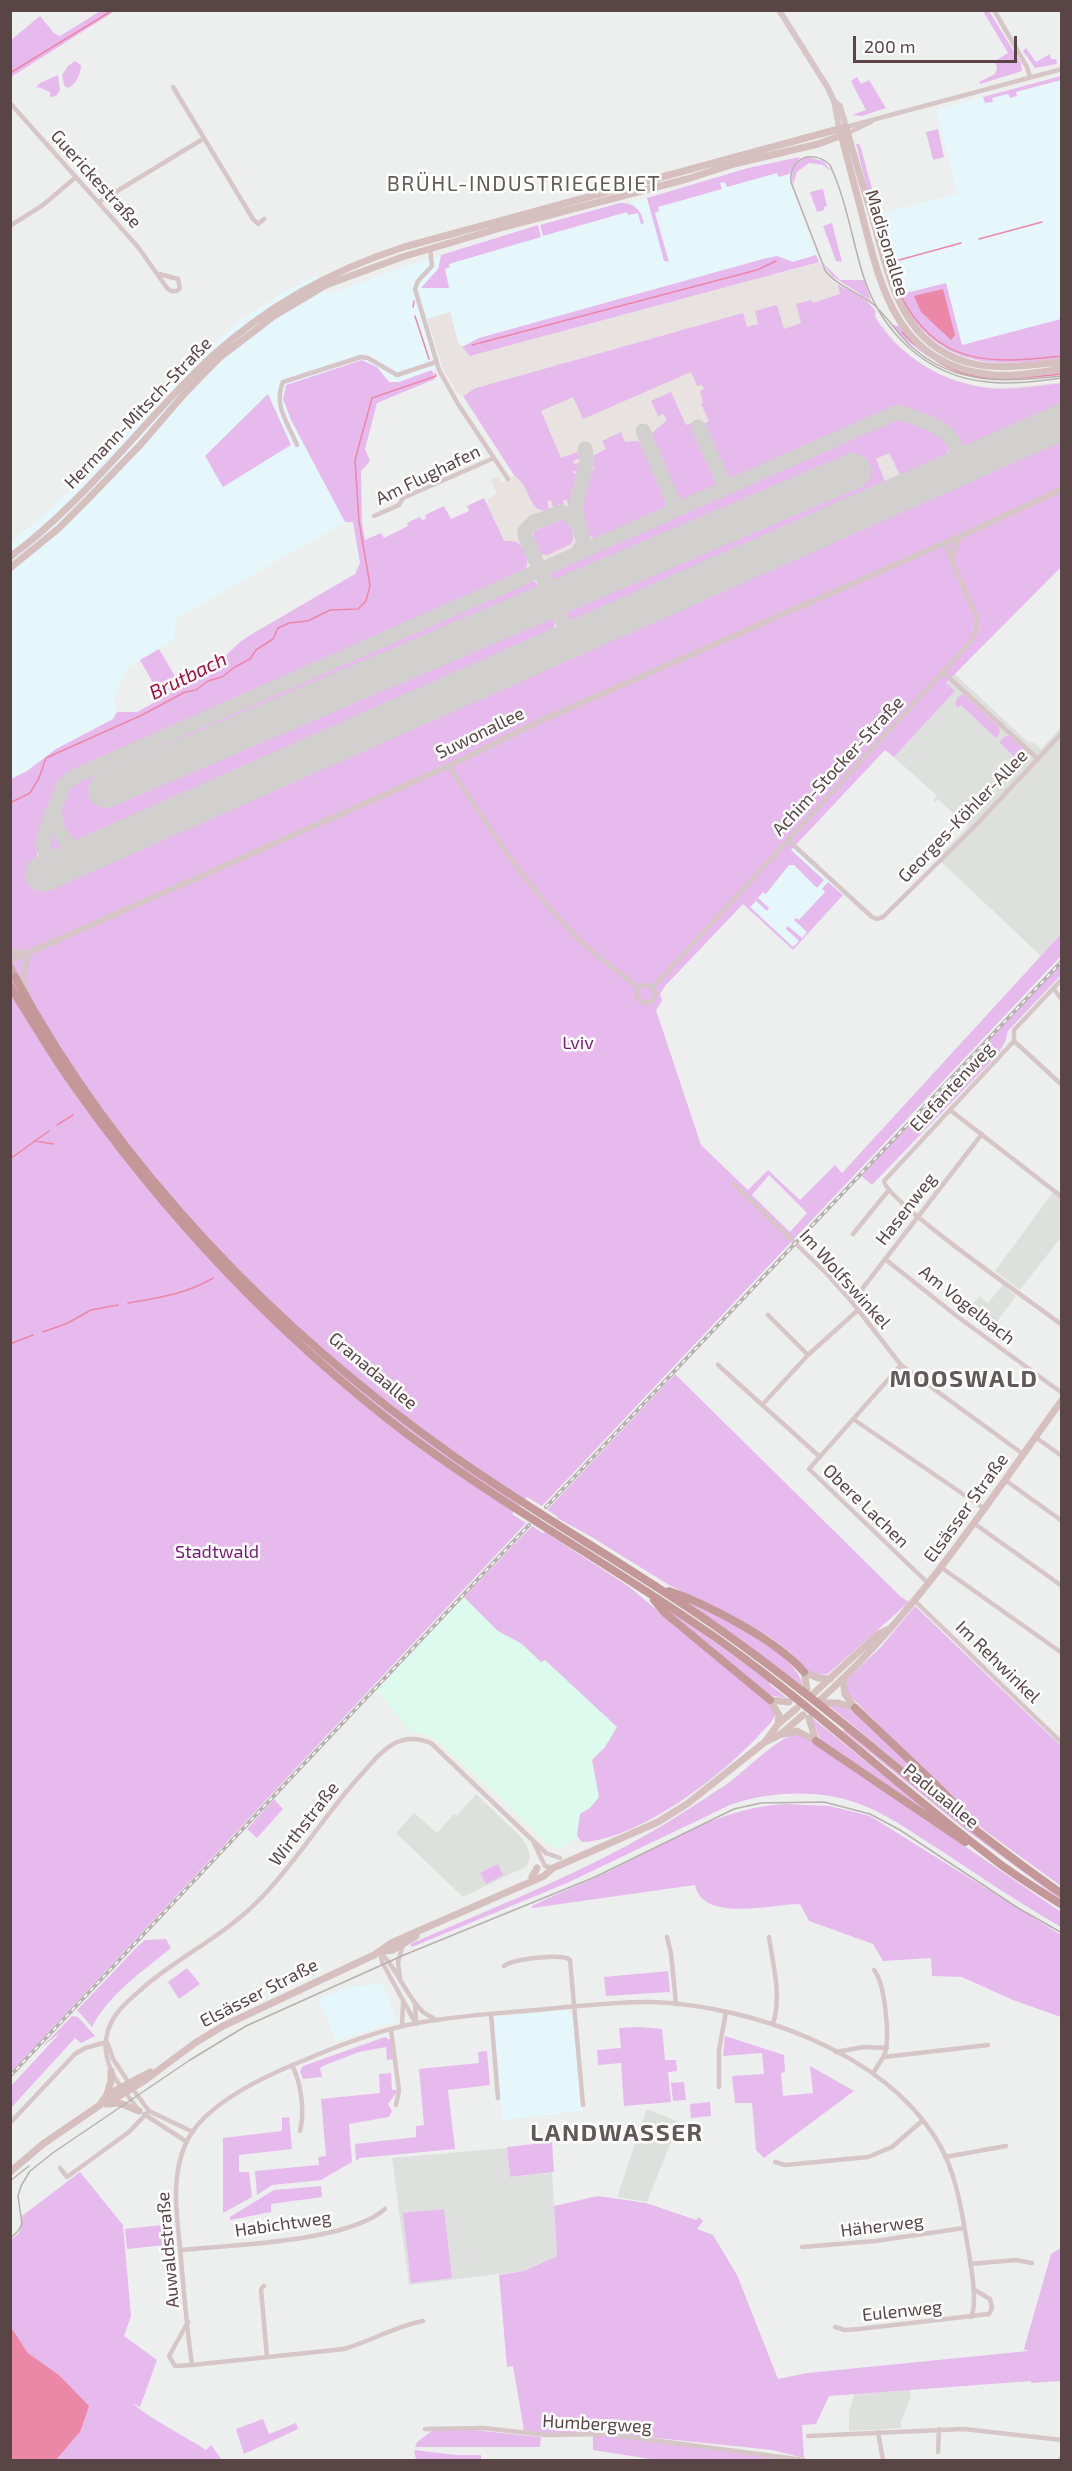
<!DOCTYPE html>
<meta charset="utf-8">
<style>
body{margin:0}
#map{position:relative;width:1072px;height:2471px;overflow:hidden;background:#ecefee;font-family:"Exo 2",sans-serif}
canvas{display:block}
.frame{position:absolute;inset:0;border:12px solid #5a4546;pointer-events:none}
.scale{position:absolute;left:853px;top:36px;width:164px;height:27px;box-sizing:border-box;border:3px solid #5a4546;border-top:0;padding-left:8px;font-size:18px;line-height:21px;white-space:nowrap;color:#5a4546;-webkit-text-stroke:4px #fff;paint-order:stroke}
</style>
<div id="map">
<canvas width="1072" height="2471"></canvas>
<div class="frame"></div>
<div class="scale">200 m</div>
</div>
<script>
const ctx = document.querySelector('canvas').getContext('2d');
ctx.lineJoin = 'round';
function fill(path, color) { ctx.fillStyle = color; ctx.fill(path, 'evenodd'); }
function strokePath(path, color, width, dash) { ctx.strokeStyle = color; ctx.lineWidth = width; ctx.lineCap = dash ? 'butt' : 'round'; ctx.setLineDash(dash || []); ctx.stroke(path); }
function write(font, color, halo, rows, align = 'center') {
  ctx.font = font + ' "Exo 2",sans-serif'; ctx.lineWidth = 5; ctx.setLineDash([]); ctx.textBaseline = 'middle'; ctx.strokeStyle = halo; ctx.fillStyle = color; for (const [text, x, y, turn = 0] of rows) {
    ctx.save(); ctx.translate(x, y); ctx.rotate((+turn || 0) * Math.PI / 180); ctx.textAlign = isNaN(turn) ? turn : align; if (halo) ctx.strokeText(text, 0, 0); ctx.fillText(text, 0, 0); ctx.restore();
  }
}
const commercial = new Path2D(`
 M1061 76V319L962 345 946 283 905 293 883 213 957 194 936 110Z
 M781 162 789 174 793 192 816 255 793 262 777 256 763 259 479 338 462 347 458 342 450 312 443 367 399 382H389L377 367 291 420 345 522 175 619V639L126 669 114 700 117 712 113 719 56 749 27 771 11 779V542L53 507 184 371 242 319 289 289 316 275 327 295 402 268 510 233 692 186 748 168ZM268 394 291 445 205 456Z
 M797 844 847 891 793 950 743 904Z
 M376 1984 383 1985 397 2021 336 2041 318 1999 346 1988Z
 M566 2010 574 2018 583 2111 502 2120 494 2017Z`);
const education = new Path2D(`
 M955 674 1027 741 1034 743 1041 749 1061 727V934L1041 956 937 858 968 827 938 799 935 802 933 800 937 796 894 757 955 691 944 686Z
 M1054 1191 1061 1197V1237L1020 1290 995 1271Z
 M1003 1285 1016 1296 989 1332 966 1314 979 1296 988 1303Z
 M476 1794 522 1838 528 1848 530 1859 527 1866 463 1897 396 1833 414 1813 437 1833 454 1814 457 1816Z
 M647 2109 679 2122 647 2202 617 2197Z
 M507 2148 510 2177 552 2173 557 2256 524 2271 409 2285 392 2158Z
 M910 2390 911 2396 901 2421V2428L849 2431V2412L854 2394Z`);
const medical = new Path2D(`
 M464 1597 498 1631 522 1644 545 1660 617 1727 605 1747 592 1760 599 1797 590 1808 580 1814 577 1836 559 1850 548 1844 501 1798 436 1740 426 1734 412 1733 377 1690Z`);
const airport = new Path2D(`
 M819 262 832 281 860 297 874 308 877 319 897 344 917 361 942 376 971 385 994 388 1061 383V479L20 940 10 819 64 754 484 524 488 498 497 494 491 480 498 476 502 483 514 475 463 396 455 390 442 367 427 319 450 312 458 342 470 356Z`);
const green = new Path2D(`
 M102 10 115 11 11 77V40L40 16 54 33 60 36Z
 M983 11H989L1021 63 1022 71 980 84 979 82 995 74 997 68 995 61 1008 53Z
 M1026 48 1036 62 1050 54 1051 59H1056L1057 64 1035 68 1023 51Z
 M75 61 81 65C81 73 76 86 67 88L64 85 62 75 68 66Z
 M58 75 60 90 56 96 50 97V92L38 87 35 88 40 83Z
 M1061 76V80L1016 92 1017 96 1010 98 1008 94 992 98 993 102 985 103 983 97Z
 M857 77 861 84 869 80 886 108 862 116 852 115 866 110 851 81Z
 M938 129 944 157 933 160 926 132Z
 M856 144H859L861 148 880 219 871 204Z
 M800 157 789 174 778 177 777 173 727 187 725 182 720 183 722 189 658 207 659 211 655 213 669 262 664 261 647 198 748 168Z
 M807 157 823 161 832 172 823 165 809 163 797 172 793 185C790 172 794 162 807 157Z
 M823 189 827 206 824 207V210L817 212 810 192Z
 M620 203C634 202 641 210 644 223L641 224 638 213 628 215 627 212 543 236 540 225Z
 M832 223 842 262 836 261 823 226Z
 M538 225 541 237 449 264 450 267 445 269 449 288H421L438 269 441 255Z
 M816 255 819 262 470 356 462 347 479 338 763 259 777 256 793 262Z
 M821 261 840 280H864L871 301 832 276Z
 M946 283 962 345 1061 319V359C1003 365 954 371 913 319 906 310 901 298 895 287L898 286 902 294Z
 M838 285C850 291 865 297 873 308 878 313 874 310 875 316 877 322 884 330 888 335 917 369 961 389 1006 389 1025 388 1043 385 1061 383V408L975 447 962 445C956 441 953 436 949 430 941 422 904 410 893 410L728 483 723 480 699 426 709 421 701 404 703 403 700 391 704 389 702 385 697 386 691 372 583 419 573 397 541 411 561 458 577 452 580 458 573 461 575 464 581 462V472L574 471 573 473 580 475 571 509 568 508 567 500H563L564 507 559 506 558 501V506L553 507 551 500 547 501 549 509C533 515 531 497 524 486 522 482 518 479 514 475L463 396 476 388 743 313 747 327 758 324 755 311 777 305 784 329 801 323 796 304 811 300 813 303 840 294Z
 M892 325 899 326 918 346 979 375 1061 372V375C1009 380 969 386 923 353 912 345 900 336 892 325Z
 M362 360 377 367 389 382H399L432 370 435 379 377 403 365 449 370 461 361 471 362 524 365 540 381 533 384 538 408 526 407 523 420 517 422 520 426 519 425 515 444 506 451 519 469 511 467 506 484 498 504 541C509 541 515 540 519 544 529 552 530 567 521 575L67 777 61 783 37 847V864L47 885 1056 438 1061 439V567L946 683 955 691 894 757 885 750 791 850 824 880 817 888 794 865H789L766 894 763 892 758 898 769 908 767 911 756 901 750 907 793 947 799 941 786 929 788 926 802 938 807 932 794 920 796 918 799 920 825 892 822 889 828 882 843 895 793 950 743 904 665 986 660 994 662 1001 656 1010 701 1145 748 1190 768 1170 800 1200 835 1165 842 1173 1061 934V956L542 1506 527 1497 512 1514 526 1523 11 2072V779L27 771 56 749 113 719 117 712H137L166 696 219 662 241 641 252 634 355 574 360 563 353 522H345L291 420 283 399 286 385ZM769 1175 807 1213 790 1232 752 1195Z
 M671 392 686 425 694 422 721 483 719 487 684 503 676 500 649 442 653 432 667 420 664 414 658 416 651 401Z
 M268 394 291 445 223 487 205 456Z
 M893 416H899L943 433 949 446 945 460 902 479 889 453 876 459 887 486 580 623 567 618C561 605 544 580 554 567Z
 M621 432 625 442 637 441 645 446 670 503 667 511 602 539H594C572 520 581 492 588 468L594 469 595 466 589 465 593 456 606 449 602 441Z
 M562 519C571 523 577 535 571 544L548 555 540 554 533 542 534 531Z
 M525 579 534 581 539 586 555 623 551 635 79 845C65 843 59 828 56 814L69 783Z
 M159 649 179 683 160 695 140 660Z
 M963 694 999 727 1000 732 996 738 961 705 958 708 955 704 957 698Z
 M1005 736H1010L1030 756 1028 763 1021 757 1018 760 999 742Z
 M52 826 55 827 64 848V850L61 853 52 850 47 844V834Z
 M1061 964V975L1008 1031 1005 1042 998 1054 872 1185 861 1176Z
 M675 1374 901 1597 909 1602 828 1674 817 1675 806 1670 790 1652 768 1636 669 1585 590 1536 557 1518 558 1517 547 1510Z
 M532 1526 543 1533 545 1532 628 1586 768 1702 776 1712C774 1722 766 1727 760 1734 723 1775 639 1840 582 1842L577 1836 580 1814 590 1808 599 1797 592 1760 605 1747 617 1727 545 1660 541 1662 522 1644 498 1631 464 1597Z
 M688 1602C720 1617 796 1650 803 1686Z
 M915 1606 1061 1746V1886L984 1830 847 1693 846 1680 881 1647Z
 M666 1607 770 1682 769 1684 787 1698 768 1695 666 1610Z
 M828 1705 840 1706 858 1714 958 1812Z
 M812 1718 939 1820 820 1739Z
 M845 1729 1061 1897V1900L962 1827 843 1731Z
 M796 1734 800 1735 830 1754 1061 1912V1927C1019 1903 978 1875 937 1848 911 1832 886 1813 857 1803 819 1789 768 1791 730 1805L567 1883 412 1947 410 1944C484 1912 559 1882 630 1844 663 1826 695 1805 727 1784 744 1772 778 1737 796 1734Z
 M274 1799 283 1809 257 1838 247 1829Z
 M785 1804 830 1806 870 1816 1061 1935V2017L1013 2000 962 1977 932 1976 931 1958 883 1961 873 1944 809 1921 800 1904C772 1904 703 1923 695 1885L532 1908V1906C557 1893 583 1884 608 1872 664 1844 721 1807 785 1804Z
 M498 1864 503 1875 486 1884 480 1873Z
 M166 1939 171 1948C144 1970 108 1995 92 2027L77 2010 137 1947 145 1940Z
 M187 1968 200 1984 179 1999 168 1982Z
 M668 1971 670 1992 606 1996 604 1977Z
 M72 2016 78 2017 95 2036 81 2043 75 2038 11 2108V2086L61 2032 42 2047Z
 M640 2027 662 2029 665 2060H676L677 2071 668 2072 671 2102 624 2106 621 2063 598 2065 597 2050 621 2048 619 2028Z
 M725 2036 784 2055 785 2072 781 2073 783 2096 813 2093 810 2066 854 2091 764 2158 756 2150 752 2103H735L732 2076 764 2074 762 2053 723 2056Z
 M385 2037 391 2040 394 2059 387 2060 386 2047 359 2052 325 2065 320 2068 322 2077 303 2079 300 2071 303 2066Z
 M487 2051 490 2085 448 2090 455 2149 360 2158 356 2161 355 2144 416 2137V2126L424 2125 419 2069 479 2063 478 2052Z
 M391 2073 392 2090H396L397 2092 388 2104 392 2111 389 2117 349 2124 352 2162 321 2180 272 2185 257 2195 255 2171 319 2165 318 2157 326 2156 321 2099 380 2093 379 2074Z
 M684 2082 686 2100 673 2101 671 2083Z
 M710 2102 711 2116 691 2118 690 2104Z
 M289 2117 292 2149 239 2155V2172H249L252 2197 223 2213V2138L282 2131V2118Z
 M552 2142 554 2172 510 2177 507 2147Z
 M80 2172 123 2225 131 2316 124 2336 157 2360 140 2407 132 2403C152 2420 183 2435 206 2450L211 2445 222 2460H56L80 2432 71 2389 59 2375 28 2353 11 2327 10 2241 19 2233 22 2216Z
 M321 2186 322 2197 271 2204V2212L230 2220V2217L274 2190Z
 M598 2196 646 2203 696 2220 699 2217 703 2221 697 2229 713 2235 737 2275 778 2379 807 2373 1028 2351 1024 2349 1051 2254 1061 2248V2381L1031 2383V2381L829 2396 816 2424 802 2425 804 2458 772 2450 599 2432 548 2434 524 2430 513 2366 507 2367 499 2275 524 2271 557 2256 554 2206Z
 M444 2209 452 2278 411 2283 403 2213Z
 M171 2224 174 2244 127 2249 125 2229Z
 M263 2419 269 2434 296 2423 298 2429 244 2454 236 2429Z
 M433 2430H473L541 2437 540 2447H415L417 2442Z
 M593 2435 659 2441 786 2460H657L593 2450Z
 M414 2450 456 2455H481V2460H416Z`);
const water = new Path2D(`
 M943 289 955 335 951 340 921 312 914 296Z
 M11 2327 28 2353 59 2375 89 2406 80 2432 56 2460H11Z`);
const stream = new Path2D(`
 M10 73 113 10
 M1061 217H1062
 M979 239 1042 222
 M899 260 961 243
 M900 294C936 367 992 364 1062 356
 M413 307 414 301
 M415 316 429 359
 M902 332 914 344
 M472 345 757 270 776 261
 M937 361C975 386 1019 378 1062 374
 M10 803 30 793 39 778 46 758 142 715 185 692 196 690 208 681 222 677 235 667 250 659 256 650 273 639 278 628 289 623 308 621 330 610 358 609 366 601 370 585 359 521 355 460 372 398 436 376 435 374
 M57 1125 73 1115
 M34 1141 54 1144
 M10 1159 49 1131
 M128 1303C157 1298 187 1294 213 1278
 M43 1332 68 1323 91 1310 118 1305
 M10 1344 33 1335`);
const taxiway = new Path2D(`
 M698 427 726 487
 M643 431 676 509
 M577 553 584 543 575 509 587 461 585 449
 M571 640 525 536V531L534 522 562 512 571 516 577 524
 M55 807C52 828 69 855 91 853
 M64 865 48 858 43 847 45 833 63 786 73 777 895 413H902C929 423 966 431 954 468L949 472`);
const runway = new Path2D(`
 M106 790 853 471
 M43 874 1062 422`);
const minor = new Path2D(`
 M994 10 1027 67 1030 77
 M173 87 253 219 258 224 264 219
 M10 103 138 247 167 288 171 291H177L180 288 178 279 159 274
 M846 127 1062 69
 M848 133 871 122
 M99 202 203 139
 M10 226 43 205 76 177
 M430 248 432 266 418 281 415 289 439 370 458 404 508 479
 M297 445C288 423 273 405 283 382L361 357 368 358 397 375 436 362
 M374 516 399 505 403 498 494 458
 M953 561 955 546 962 536
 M943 672 1038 759
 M449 766C489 827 526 887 578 939 597 957 619 972 639 988
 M788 840 872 917 877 919 883 917 973 828 1062 733
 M1062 979 1014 1030V1041L884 1181C887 1202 1036 1305 1062 1325
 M637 994a9 9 0 1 1 18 0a9 9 0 1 1-18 0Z
 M653 987 972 640 976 630 977 618 944 543
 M1053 988 1062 1000
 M1014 1041 1062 1085
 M950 1110 1062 1197
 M734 1184 826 1273 852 1302 901 1365 1023 1454
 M853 1234 888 1191
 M885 1259 958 1317 1062 1393
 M852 1302 982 1134
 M768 1315 808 1355
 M718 1365 820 1457
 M901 1365 809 1469 929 1584
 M762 1405 808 1355 858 1310
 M853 1419 985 1509
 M1035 1437 1062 1456
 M1005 1480 1062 1521
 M975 1524 1062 1586
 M942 1568 1062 1653
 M915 1601 1062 1743
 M533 1841 545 1866 553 1868
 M667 1937 671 1953 676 2004
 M769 1937C773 1966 782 1995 773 2024
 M380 1952C398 1969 405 1995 423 2012 427 2015 432 2017 436 2020
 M380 1952 382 1962 416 2024
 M504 1966C513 1959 562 1953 570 1960L583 2105
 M400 1977 398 1962 403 1945
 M415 2003 416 2022
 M491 2014 498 2098
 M402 2026 403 2003
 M391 2030 399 2091 396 2105
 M108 2044 113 2059 129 2083
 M836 2052 863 2047 887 2048
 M884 2057 988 2045
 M292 2065C301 2082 305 2112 300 2131
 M873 2074C877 2065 885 2058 886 2049 889 2032 885 1983 874 1970
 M121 2087C107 2068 100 2045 111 2023 118 2008 133 1997 145 1986 182 1955 228 1933 261 1898 297 1861 324 1816 359 1777 370 1765 380 1751 395 1743 407 1737 419 1738 431 1743L546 1853 560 1858
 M719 2087V2050L726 2012
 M132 2088 149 2111 193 2132
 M125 2092 137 2108
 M144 2114 187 2142
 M10 2123 75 2054 85 2048 107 2042
 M945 2157 1006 2146
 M775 2162 785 2165 868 2157 892 2147 922 2121
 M60 2168 67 2177 129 2132 149 2111
 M802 2247 875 2241 964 2228
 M181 2250C231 2245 348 2242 385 2209
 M970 2264 1016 2260 1032 2263
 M264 2286 261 2289 267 2357
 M188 2322 169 2356 175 2366 192 2365C187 2330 184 2294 181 2259 178 2220 169 2180 186 2143 203 2105 263 2077 300 2062 344 2043 389 2026 436 2020 469 2015 502 2013 535 2010 574 2007 614 2001 653 2002 752 2006 880 2051 935 2137 951 2162 958 2191 963 2219 966 2240 980 2300 971 2317
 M835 2327 845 2330 859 2329 989 2314 992 2308 990 2299 973 2289
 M192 2365 344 2349C371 2341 396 2326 423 2321
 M425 2429 483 2428 547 2435 606 2434 804 2460
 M878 2432 883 2460
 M808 2436 964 2429 1062 2440
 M938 2452 939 2429
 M1060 2460 1062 2457`);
const tertiary = new Path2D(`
 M779 10 828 88 834 101 839 128
 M834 101 840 106 846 127
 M10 951 27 954
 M10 961 449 766 538 722 963 535 1062 489
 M27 994 23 976 28 954`);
const secondary = new Path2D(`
 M841 134C848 162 856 190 863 218 882 294 900 366 993 375 1015 377 1039 372 1062 369
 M10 557C87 500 142 422 211 357 267 306 332 270 404 247L846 127C854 158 864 188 873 219 889 276 900 342 966 362 997 371 1030 365 1062 362
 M10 568 59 528 87 500 141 444 185 393 219 358 274 316 326 285 402 257 504 227 687 179 734 164 818 144 848 133
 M804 1672 818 1678 830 1679
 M804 1672 807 1689
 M843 1679 845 1694 855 1708
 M813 1694 877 1635 889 1629
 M770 1700 779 1715 778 1724
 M770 1700 789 1702
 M820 1700C917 1613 986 1505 1062 1400
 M823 1703H838L855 1708
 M809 1718 816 1741
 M783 1734 797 1731 816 1741
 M767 1741 781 1734 803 1715
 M551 1869 658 1822 687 1804 765 1742 778 1724 797 1708
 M532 1877 537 1868
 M383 1951 393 1950 416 1936
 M107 2094 111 2081V2071
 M106 2104 144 2081 195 2043 223 2026 374 1955 391 1943 544 1876 553 1868
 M109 2104 119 2103 139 2111
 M10 2172 43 2144 100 2105 106 2096 116 2090 150 2072`);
const primary = new Path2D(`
 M10 967 15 977`);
const trunk = new Path2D(`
 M15 977C118 1169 278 1332 455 1457 540 1517 631 1567 715 1626 835 1710 941 1810 1062 1894
 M10 986C29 1016 47 1047 67 1076 161 1211 276 1334 407 1434 509 1510 622 1571 726 1645 818 1711 901 1789 991 1857 1013 1875 1038 1889 1062 1905
 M669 1591C707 1604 778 1641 804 1672
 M654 1600 665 1613 770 1700
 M855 1708 938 1787 966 1815 975 1828
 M816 1741 965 1842`);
const tram = new Path2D(`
 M1062 376C1009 382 956 386 913 348 898 335 888 317 873 304 858 292 836 286 825 270L791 182C789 157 813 149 830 165 846 199 852 239 863 275 881 332 927 377 988 382 1012 385 1037 381 1062 378
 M10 2181 29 2166
 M10 2239 18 2231 22 2224 18 2196 21 2186 30 2171 54 2152 190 2060 246 2026 404 1955 595 1877 734 1809 761 1803 824 1802 870 1814 900 1830 1018 1908 1062 1933`);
const rail = new Path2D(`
 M546 1507 1062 961
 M10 2076 529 1525`);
const streetNames = [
 ["Guerickestraße",96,179,48],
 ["Madisonallee",887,243,73],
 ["Hermann-Mitsch-Straße",138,413,-46],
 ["Am Flughafen",428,475,-26],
 ["Suwonallee",480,733,-26],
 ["Achim-Stocker-Straße",838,766,-47],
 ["Georges-Köhler-Allee",963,816,-46],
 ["Elefantenweg",952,1087,-47],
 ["Hasenweg",906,1209,-52],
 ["Im Wolfswinkel",845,1279,48],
 ["Am Vogelbach",967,1305,38],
 ["Granadaallee",373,1371,40],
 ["Obere Lachen",866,1506,44],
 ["Elsässer Straße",966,1508,-54],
 ["Im Rehwinkel",998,1662,44],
 ["Paduaallee",941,1796,39],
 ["Wirthstraße",304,1824,-52],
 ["Elsässer Straße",259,1993,-27],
 ["Habichtweg",283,2224,-8],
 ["Häherweg",882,2226,-7],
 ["Auwaldstraße",168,2250,-95],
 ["Eulenweg",902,2311,-6],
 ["Humbergweg",597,2424,3]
];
const parkNames = [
 ["Lviv",578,1043],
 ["Stadtwald",217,1552]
];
const waterNames = [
 ["Brutbach",188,676,-26]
];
const quarterNames = [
 ["BRÜHL-INDUSTRIEGEBIET",524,184]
];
const districtNames = [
 ["MOOSWALD",964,1379],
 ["LANDWASSER",617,2133]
];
fill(commercial, '#e5f7fb');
fill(education, '#dee0de');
fill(medical, '#dcfaed');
fill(airport, '#e8e2e1');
fill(green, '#e7baee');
fill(water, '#eb87a7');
strokePath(stream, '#eb87a7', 1.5);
strokePath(taxiway, '#d2d0ce', 15);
strokePath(runway, '#d2d0ce', 36);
strokePath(minor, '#d7c6c7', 4.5);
strokePath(tertiary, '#d7c6c7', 6);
strokePath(secondary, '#d6bfbf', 7);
strokePath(primary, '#ccacad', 8);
strokePath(trunk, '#c49898', 8);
strokePath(tram, '#b7b0af', 1.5);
strokePath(rail, '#b7b0af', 4);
strokePath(rail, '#fff', 1.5, [4.5]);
write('18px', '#5a4546', '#fff', streetNames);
write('18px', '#78167a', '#fff', parkNames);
write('italic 20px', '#a60c3d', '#fff', waterNames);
ctx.letterSpacing = '1.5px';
write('21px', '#625a59', '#fff', quarterNames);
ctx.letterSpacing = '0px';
ctx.letterSpacing = '1.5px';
write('bold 24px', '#625a59', '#fff', districtNames);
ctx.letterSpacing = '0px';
</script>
